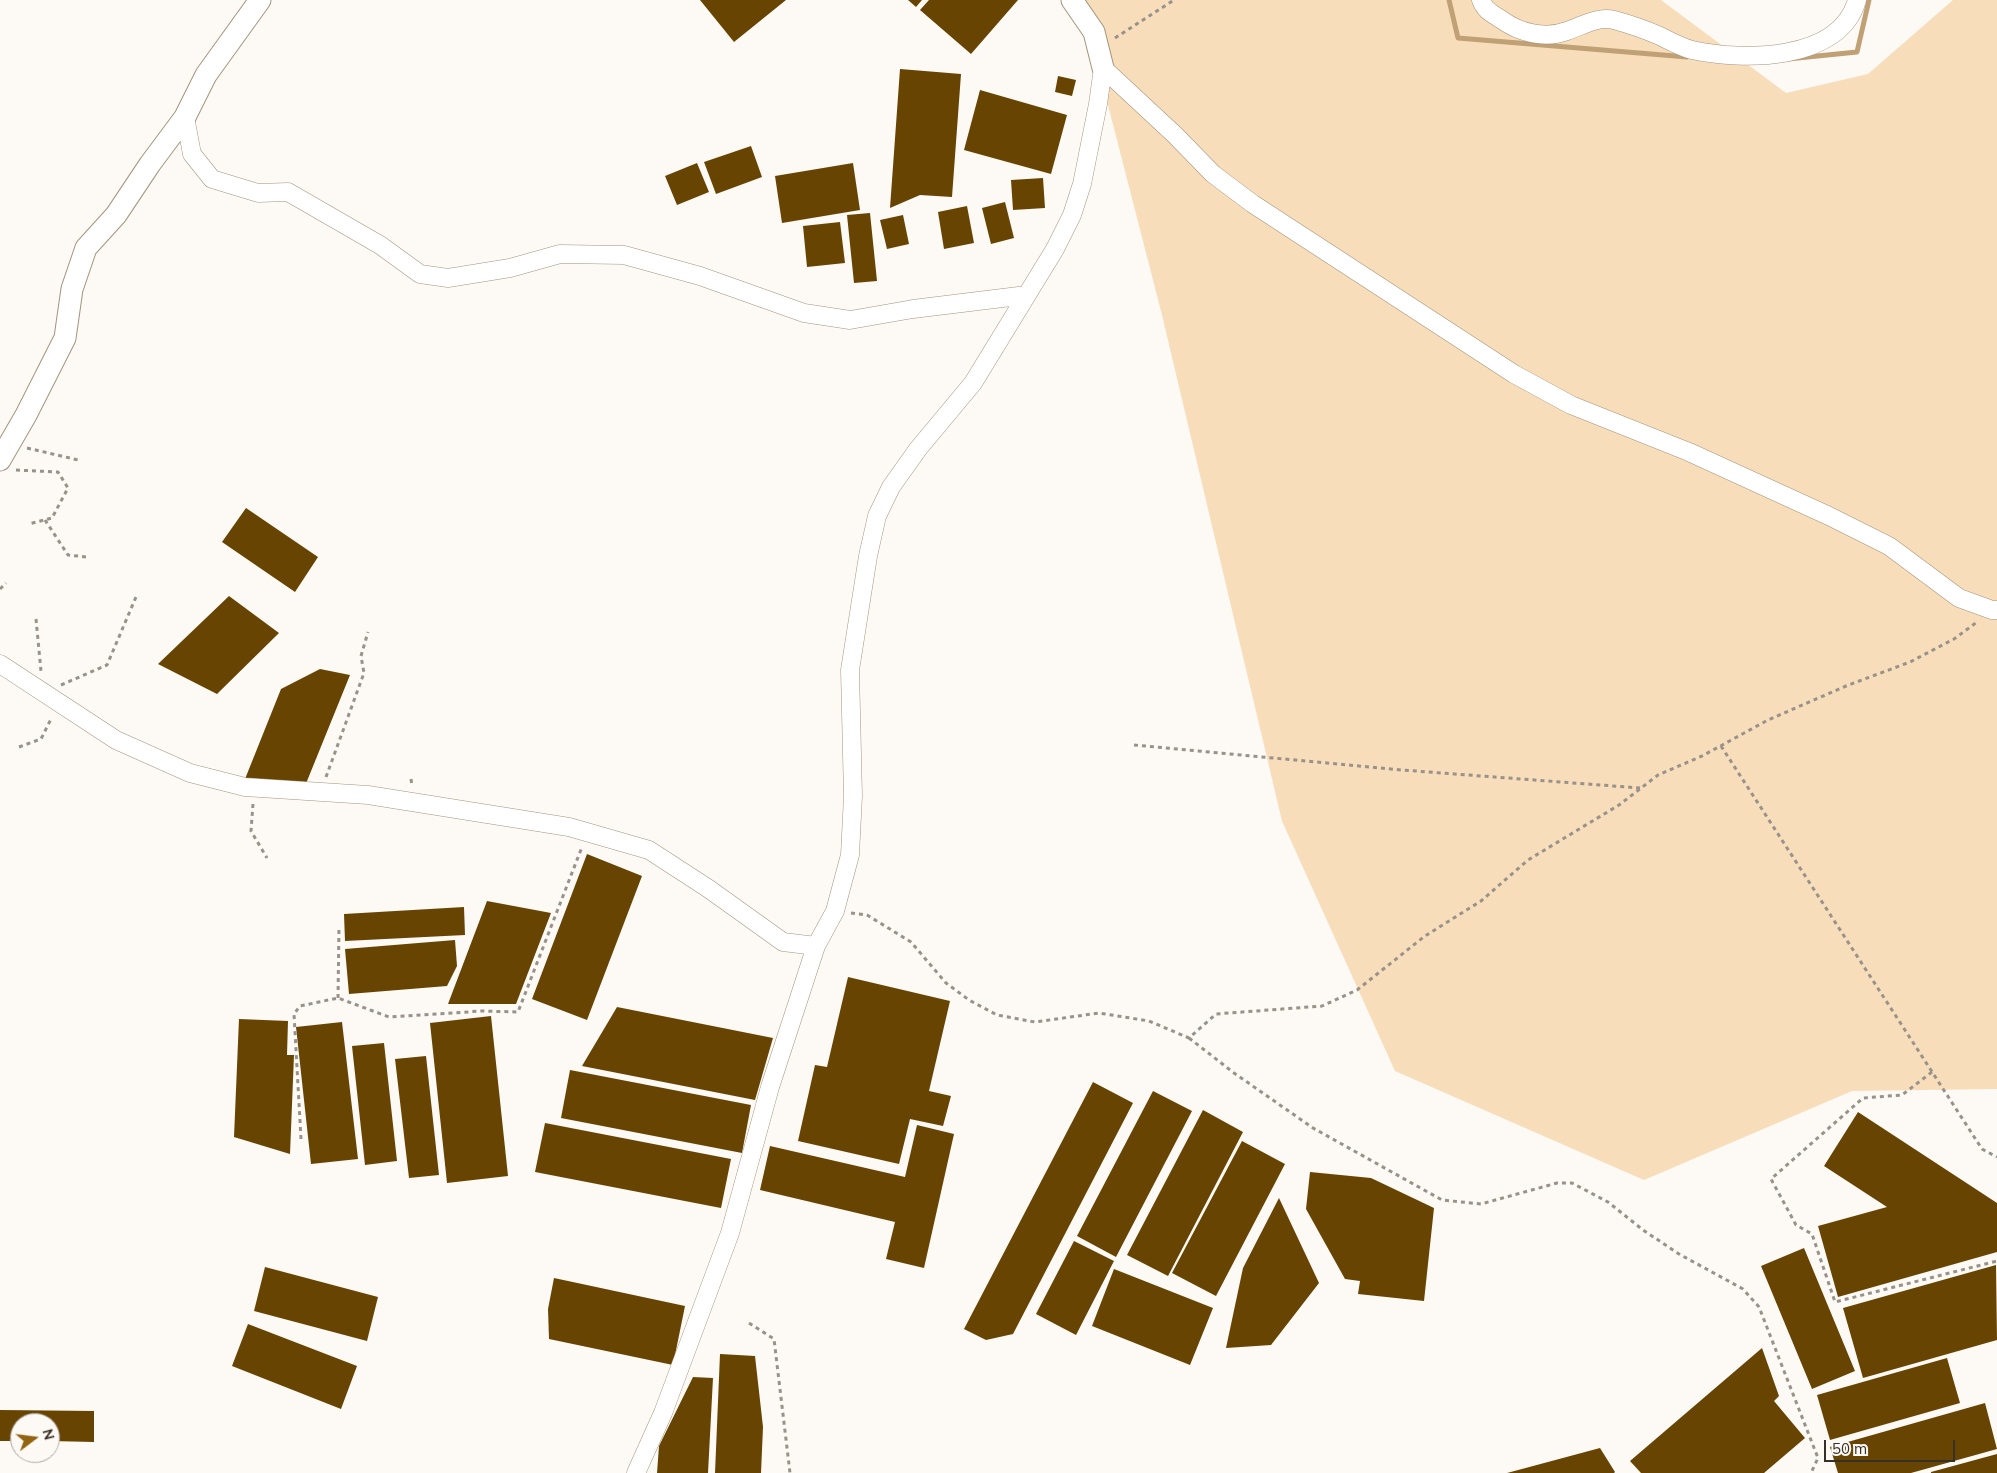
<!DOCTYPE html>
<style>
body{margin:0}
#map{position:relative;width:1997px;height:1473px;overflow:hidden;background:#fdf9f4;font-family:Mulish,sans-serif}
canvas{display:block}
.north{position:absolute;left:10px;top:1413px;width:50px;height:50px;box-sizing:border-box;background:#fdf9f4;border:1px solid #aea9a2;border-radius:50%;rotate:75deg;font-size:14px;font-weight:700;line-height:20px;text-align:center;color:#373026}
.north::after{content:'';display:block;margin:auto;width:18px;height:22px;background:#926311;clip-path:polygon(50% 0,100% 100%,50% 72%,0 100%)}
.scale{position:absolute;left:1824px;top:1440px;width:131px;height:22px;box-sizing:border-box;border:2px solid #373026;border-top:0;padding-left:6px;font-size:15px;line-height:18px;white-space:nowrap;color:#373026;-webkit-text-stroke:4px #fdf9f4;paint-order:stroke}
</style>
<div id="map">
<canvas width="1997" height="1473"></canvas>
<div class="north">N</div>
<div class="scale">50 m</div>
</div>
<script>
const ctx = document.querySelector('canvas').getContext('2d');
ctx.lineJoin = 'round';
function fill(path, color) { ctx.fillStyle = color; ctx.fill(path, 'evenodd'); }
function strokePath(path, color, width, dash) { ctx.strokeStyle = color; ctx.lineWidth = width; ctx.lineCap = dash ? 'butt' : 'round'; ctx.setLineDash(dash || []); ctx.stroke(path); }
const green = new Path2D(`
 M1081 0H1661L1786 93 1868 74 1953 0H1997V1089L1852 1091 1644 1180 1395 1071 1282 821 1162 315Z`);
const stream = new Path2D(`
 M1449 0 1458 38 1687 57
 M1788 59 1857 52 1869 0`);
const building = new Path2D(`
 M700 0H786L734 42Z
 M908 0H922L916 7Z
 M929 0H1018L971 54 920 10Z
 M900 69 961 74 952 197 920 195 890 208Z
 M1058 76 1076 80 1072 96 1055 92Z
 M980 90 1067 115 1051 174 964 150Z
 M751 146 762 177 716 194 704 162Z
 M697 163 709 192 677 205 665 176Z
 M853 163 860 210 782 223 775 176Z
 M1043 178 1045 208 1013 210 1011 180Z
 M1005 202 1014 238 991 244 982 208Z
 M967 206 974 243 944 249 938 212Z
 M870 213 877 281 854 283 847 215Z
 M903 215 909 244 887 249 880 220Z
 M840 222 845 263 807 267 803 226Z
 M246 508 318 557 295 592 222 542Z
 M229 596 279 633 217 694 158 664Z
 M320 669 350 675 305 786 245 779 281 689Z
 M587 854 642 876 587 1020 532 999Z
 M487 901 551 913 516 1004H448Z
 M464 907 465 935 345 941 344 914Z
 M455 940 457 966 447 986 349 994 345 949Z
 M848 977 950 1001 929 1091 951 1096 943 1126 910 1119 899 1164 798 1141 815 1065 827 1067Z
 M617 1007 773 1038 755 1100 582 1066Z
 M491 1016 508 1176 447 1183 430 1023Z
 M239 1019 288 1021 287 1055H294L290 1154 234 1137Z
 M342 1022 358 1159 311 1164 296 1027Z
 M384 1043 397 1161 365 1165 352 1046Z
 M426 1056 439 1175 409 1178 395 1059Z
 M570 1070 751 1105 742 1153 561 1118Z
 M1093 1082 1133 1103 1013 1334 986 1340 964 1329Z
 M1153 1091 1192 1111 1116 1257 1077 1236Z
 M1203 1110 1243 1132 1168 1276 1127 1255Z
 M1858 1112 1997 1203V1252L1838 1297 1818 1226 1887 1207 1824 1166Z
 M545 1123 731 1159 721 1208 535 1172Z
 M917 1125 954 1134 924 1268 886 1259 895 1222 760 1190 770 1146 905 1177Z
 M1242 1141 1285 1164 1216 1296 1172 1273Z
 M1310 1172 1371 1178 1434 1208 1424 1301 1358 1294 1360 1281 1345 1279 1306 1209Z
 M1279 1198 1319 1283 1271 1345 1226 1348 1243 1268Z
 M1074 1241 1114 1261 1076 1335 1036 1314Z
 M1804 1248 1855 1371 1812 1389 1761 1266Z
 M1996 1265 1997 1340 1863 1378 1843 1308Z
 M265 1267 378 1297 367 1341 254 1311Z
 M1114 1269 1213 1308 1190 1365 1092 1326Z
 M554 1278 685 1306 673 1365 549 1339 548 1309Z
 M248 1324 357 1366 341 1409 232 1366Z
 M1762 1348 1779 1396 1774 1401 1805 1438 1764 1473H1641L1630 1461Z
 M720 1354 755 1356 763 1427 761 1473H715Z
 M1947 1358 1960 1403 1830 1440 1817 1395Z
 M693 1377 713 1378 708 1473H657L659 1446Z
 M1985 1403 1997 1449 1911 1473H1838L1830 1447Z
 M0 1410 94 1411V1442L50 1441V1423H20V1441H0Z
 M1600 1448 1615 1472 1614 1473H1507Z
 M1997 1454V1473H1931V1472Z`);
const path = new Path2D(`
 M1115 38 1174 0
 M27 448 78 460
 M16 470 58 472 68 488 52 518 29 524
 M45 520 68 555 87 557
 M0 589 6 583
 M36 619 41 671
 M61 685 107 665 136 597
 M1134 745 1402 770 1640 788
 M1721 746 1982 1149 1997 1157
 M19 747 41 739 52 717
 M326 777 364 673 361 656 368 632
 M411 779 412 786
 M253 804 251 831 267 858
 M851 913 867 915 911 942 946 983 969 1000 997 1015 1035 1022 1099 1013 1149 1021 1189 1038 1216 1014 1322 1006 1357 990 1425 936 1481 901 1528 860 1619 805 1658 775 1702 756 1768 720 1846 686 1910 662 1954 639 1977 622
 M338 998 339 926
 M1189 1038 1234 1073 1313 1128 1442 1200 1481 1204 1557 1183H1572L1608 1202 1643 1230 1679 1254 1743 1289 1759 1307 1818 1458 1811 1473
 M1932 1072 1902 1095 1863 1098 1771 1179 1796 1225 1812 1234 1835 1302 1997 1261
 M301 1139 294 1014 300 1006 338 998 389 1017 482 1011 518 1012 582 847
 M749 1323 774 1339 790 1473`);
const minor = new Path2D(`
 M1481 0C1485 11 1493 14 1502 20 1520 33 1545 39 1567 31 1582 26 1597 16 1614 20 1629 24 1646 30 1660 36 1670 41 1681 47 1692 50 1742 61 1840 62 1857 0
 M1103 68 1175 135 1213 174 1253 204 1514 374 1571 405 1689 452 1829 516 1889 546 1959 598 1992 610H1997
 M185 117 192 154 212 179 258 193 288 192 380 245 420 274 448 278 510 268 560 254 624 255 700 276 804 313 850 320 913 309 1027 295
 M0 664 116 740 190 773 245 787 368 795 569 827 649 850 709 889 783 942 816 946
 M636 1473 663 1413 730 1233 770 1087 816 946 835 911 850 855 853 796 850 670 868 556 877 516 891 487 918 449 973 383 1055 249 1072 215 1082 184 1098 104 1103 68`);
const tertiary = new Path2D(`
 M1072 0 1094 32 1103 68
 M0 460 26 415 65 338 72 289 86 248 116 215 150 164 185 117 206 75 260 0`);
fill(green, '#f8ddba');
strokePath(stream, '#c0a075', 5);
fill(building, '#684402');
strokePath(minor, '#a5947d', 19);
strokePath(tertiary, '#a5947d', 23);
strokePath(path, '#98928b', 3, [4, 4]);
strokePath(minor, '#fff', 18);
strokePath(tertiary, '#fff', 21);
</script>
